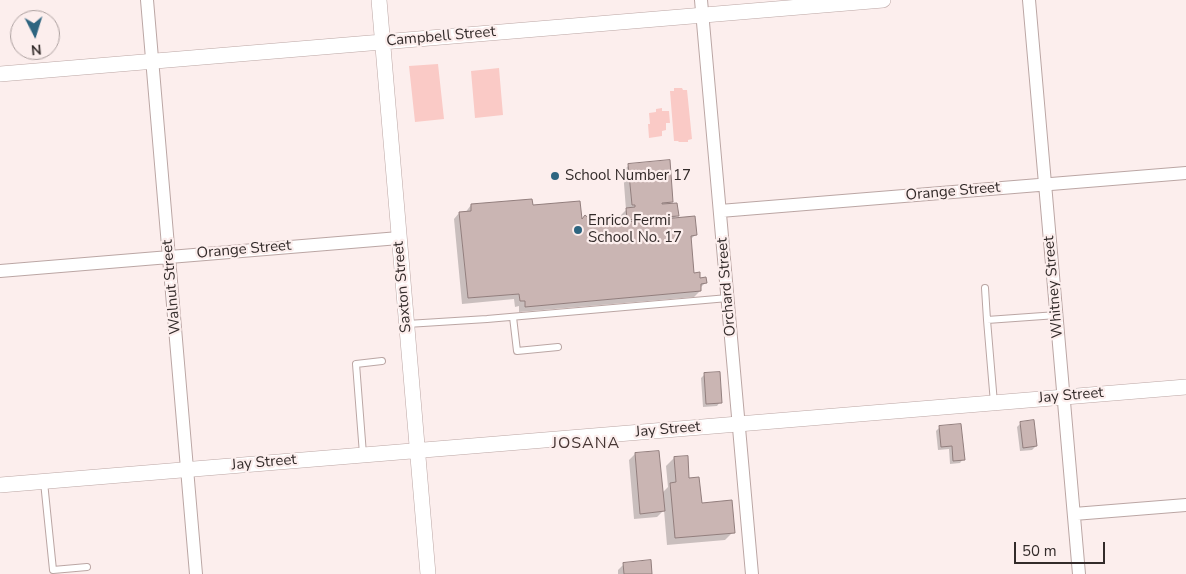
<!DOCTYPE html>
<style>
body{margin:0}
#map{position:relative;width:1186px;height:574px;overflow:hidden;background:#fceeed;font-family:"Nunito Sans",sans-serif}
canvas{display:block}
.north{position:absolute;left:10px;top:10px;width:50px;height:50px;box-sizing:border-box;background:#fceeed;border:1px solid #aca09f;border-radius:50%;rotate:175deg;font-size:14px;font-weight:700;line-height:20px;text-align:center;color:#332b2a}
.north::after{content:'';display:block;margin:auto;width:18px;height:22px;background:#2e6580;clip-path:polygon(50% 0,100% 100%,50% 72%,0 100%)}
.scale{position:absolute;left:1014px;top:542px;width:91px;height:22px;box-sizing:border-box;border:2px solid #332b2a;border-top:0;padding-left:6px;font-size:15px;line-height:18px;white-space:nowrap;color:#332b2a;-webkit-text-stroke:4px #fceeed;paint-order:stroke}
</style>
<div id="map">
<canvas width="1186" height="574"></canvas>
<div class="north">N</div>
<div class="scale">50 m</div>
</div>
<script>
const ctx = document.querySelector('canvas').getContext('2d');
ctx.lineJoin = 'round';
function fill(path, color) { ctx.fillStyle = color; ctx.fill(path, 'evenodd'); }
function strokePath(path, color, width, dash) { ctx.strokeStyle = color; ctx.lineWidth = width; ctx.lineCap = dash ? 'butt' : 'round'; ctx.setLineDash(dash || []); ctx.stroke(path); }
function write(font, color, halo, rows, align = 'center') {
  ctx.font = font + ' "Nunito Sans",sans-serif'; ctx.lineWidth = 4.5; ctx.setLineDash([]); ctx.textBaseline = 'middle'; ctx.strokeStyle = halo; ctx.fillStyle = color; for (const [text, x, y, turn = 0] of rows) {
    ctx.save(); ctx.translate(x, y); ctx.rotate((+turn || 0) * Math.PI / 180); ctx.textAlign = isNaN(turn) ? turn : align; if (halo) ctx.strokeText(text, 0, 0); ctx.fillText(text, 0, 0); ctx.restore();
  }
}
const green = new Path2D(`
 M438 64 444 119 415 122 409 66Z
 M499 68 503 115 475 118 471 71Z
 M674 88H682L683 90H687L692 139 688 140V142H679L678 141H674L670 91H674Z
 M662 108V111H669L670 123H666V130L662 131V136L649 138 648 124H650L649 113 656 112V109Z`);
const shadow = new Path2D(`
 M629 165 672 201 668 205 677 215 673 219 695 235 690 240 693 274 705 283 700 288V291L694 297 519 312V306L515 307 514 299 462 304 454 219 459 213H465L471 205 532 207 581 221 586 226 622 223 621 215 626 210 623 171Z
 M704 375 720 402 717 406 703 407 701 378Z
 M1021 423 1036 446 1032 450 1020 451 1017 427Z
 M940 427 963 459 960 463 950 464 949 449 938 450 936 431Z
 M658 452 662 493 668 487 666 466 674 458 688 479 700 504 733 532 725 540 667 545 664 510 657 517 634 519 629 460 635 454Z
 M624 564 651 574H618V570Z`);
const building = new Path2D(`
 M670 160 673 202 662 203V204L677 203 679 216 663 217V219L695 216 697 235 691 236 694 273 700 272V278L706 277 707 283 701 284V291L525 307V301H520L519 294 468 298 459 212 471 211V204L532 199 533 205 580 201 582 219 585 215 592 221 589 225 636 221V219L627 220 626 208 635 207V205H632L628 164Z
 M720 372 722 403 706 404 704 373Z
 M1034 420 1037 446 1023 448 1020 422Z
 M961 424 965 460 953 461 952 446 941 447 939 426Z
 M659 451 665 511 640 514 635 453Z
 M688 456 689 478 699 477 702 503 732 500 735 533 675 538 670 483 676 482 674 457Z
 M651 560 652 574H624L623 563Z`);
const service = new Path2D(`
 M985 288 987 320
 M513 317 517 351 558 347
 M407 324 487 319 728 298
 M994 403 987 320 1057 315
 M363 454 356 364 382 361
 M44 482 53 570 87 567`);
const minor = new Path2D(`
 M147 0 196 574
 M701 0 752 574
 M1029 0 1079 574
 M720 211 1186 173
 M0 271 399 238
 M1074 514 1186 505`);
const tertiary = new Path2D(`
 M379 0 428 574
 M0 74 883 0
 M0 485 1186 387`);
const markers = [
 [555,176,5,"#2e6580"],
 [578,230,5,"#2e6580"]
];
const streetNames = [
 ["Campbell Street",441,37,-5],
 ["Orange Street",953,192,-5],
 ["Orange Street",244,250,-5],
 ["Walnut Street",172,287,-95],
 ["Saxton Street",403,287,-95],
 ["Orchard Street",727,287,-95],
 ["Whitney Street",1054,287,-95],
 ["Jay Street",1071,396,-5],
 ["Jay Street",668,430,-5],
 ["Jay Street",264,463,-5]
];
const poiNames = [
 ["School Number 17",565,176],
 ["Enrico Fermi",588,221],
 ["School No. 17",588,238]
];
const neighbourhoodNames = [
 ["JOSANA",586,444]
];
fill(green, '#facac6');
fill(shadow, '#0003');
fill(building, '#cab5b3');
strokePath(building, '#927e7d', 1);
strokePath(service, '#bba6a4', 8);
strokePath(minor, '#bba6a4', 14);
strokePath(tertiary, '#bba6a4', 16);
strokePath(service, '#fff', 6);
strokePath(minor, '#fff', 12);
strokePath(tertiary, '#fff', 15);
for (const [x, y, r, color] of markers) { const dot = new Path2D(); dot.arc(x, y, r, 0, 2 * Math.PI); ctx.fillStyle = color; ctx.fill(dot); strokePath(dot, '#fceeed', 2); }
write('15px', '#332b2a', '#fceeed', streetNames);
write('15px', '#332b2a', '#fceeed', poiNames, 'left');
ctx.letterSpacing = '1px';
write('16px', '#473634', '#fceeed', neighbourhoodNames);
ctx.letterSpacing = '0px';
</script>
